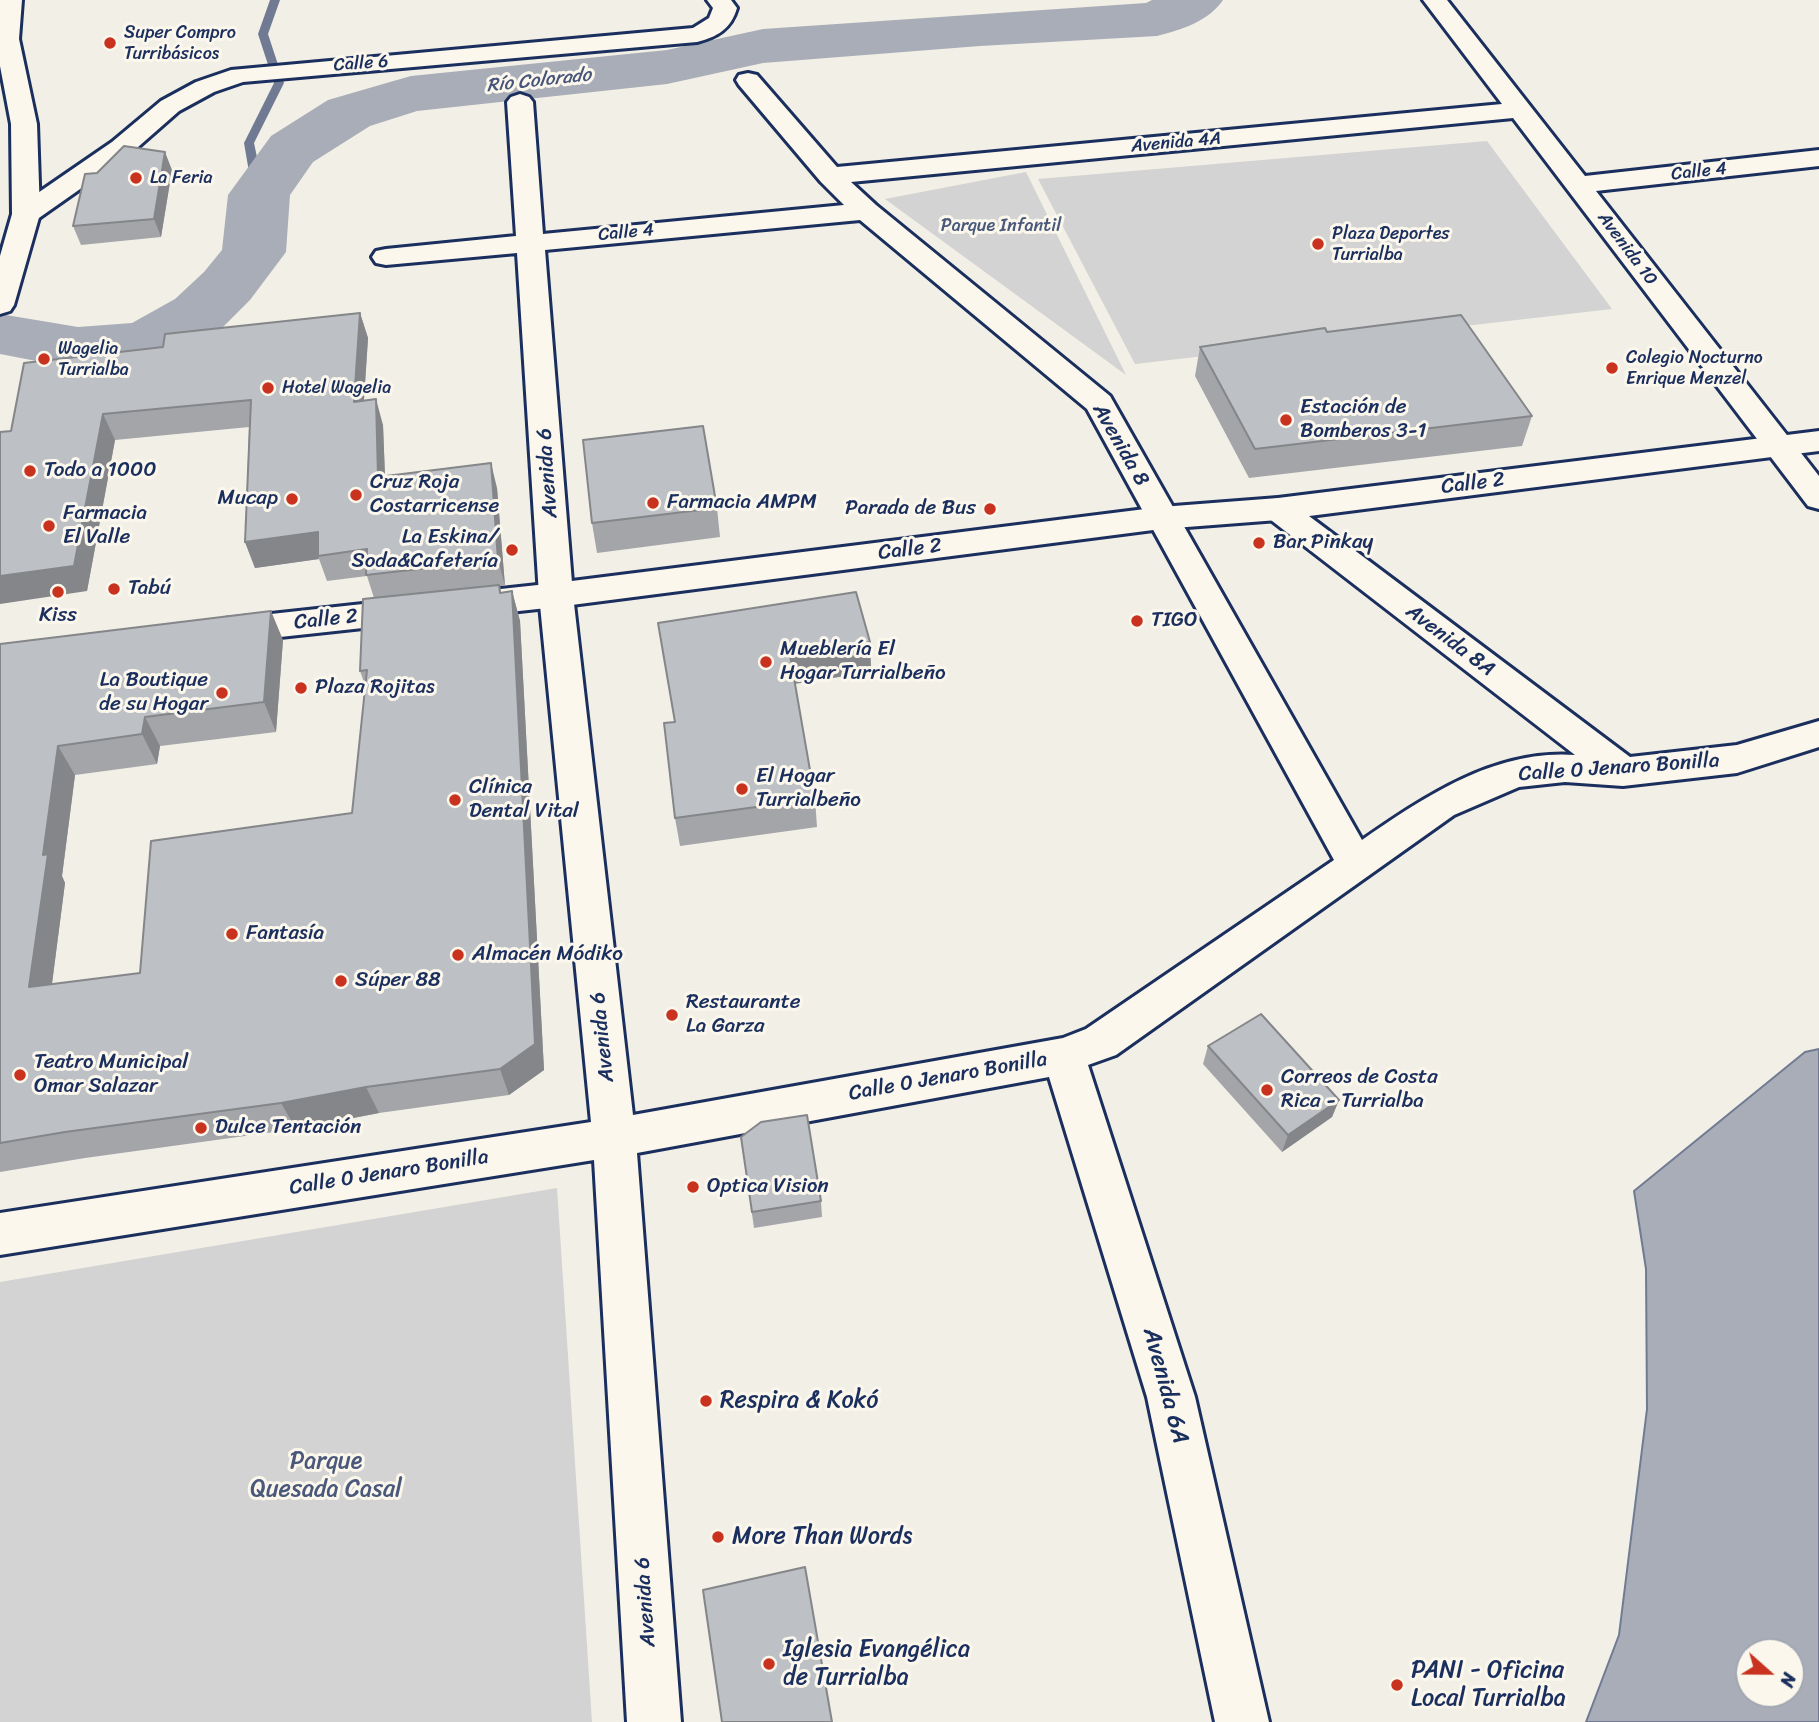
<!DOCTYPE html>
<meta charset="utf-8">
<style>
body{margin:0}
#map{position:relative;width:1819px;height:1722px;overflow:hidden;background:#f2efe6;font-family:Sriracha,sans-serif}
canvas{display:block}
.north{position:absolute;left:1735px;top:1638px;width:70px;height:70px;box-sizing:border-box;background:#fbf7ec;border:2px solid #a1a7b3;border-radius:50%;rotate:111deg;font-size:19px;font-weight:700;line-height:28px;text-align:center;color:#1b2f5e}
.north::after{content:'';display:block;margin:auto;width:24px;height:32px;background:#c8321e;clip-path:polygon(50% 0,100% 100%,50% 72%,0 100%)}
</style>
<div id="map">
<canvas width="1819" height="1722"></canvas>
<div class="north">N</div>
</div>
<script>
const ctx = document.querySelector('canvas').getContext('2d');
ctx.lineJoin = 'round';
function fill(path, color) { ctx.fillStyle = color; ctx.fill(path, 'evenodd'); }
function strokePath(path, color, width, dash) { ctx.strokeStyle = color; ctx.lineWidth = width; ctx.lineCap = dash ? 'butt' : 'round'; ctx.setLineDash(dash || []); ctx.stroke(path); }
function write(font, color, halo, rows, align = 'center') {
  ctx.font = font + ' Sriracha,sans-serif'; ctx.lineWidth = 6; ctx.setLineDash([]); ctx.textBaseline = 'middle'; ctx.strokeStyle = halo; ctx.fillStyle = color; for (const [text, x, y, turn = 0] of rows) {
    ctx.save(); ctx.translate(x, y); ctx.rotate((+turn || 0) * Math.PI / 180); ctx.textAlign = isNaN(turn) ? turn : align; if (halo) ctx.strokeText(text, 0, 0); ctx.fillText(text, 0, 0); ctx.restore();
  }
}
const green = new Path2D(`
 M1487 141 1612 309 1135 364 1038 179Z
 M1026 172 1126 375 885 199Z
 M557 1188 592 1722H0V1282Z`);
const water = new Path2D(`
 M1819 1049V1722H1586L1619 1635 1647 1409 1646 1269 1634 1191 1805 1052ZM1749 1652H1791V1694H1749Z`);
const stream = new Path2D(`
 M270 0H280L268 34 284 83 254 143 265 195 259 198 253 195 244 143 274 83 258 34Z`);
const river = new Path2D(`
 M1152 0H1223C1209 21 1181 30 1157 36L980 46 763 63 667 84 417 111 370 126 313 162 290 195 286 252 250 300 223 327 172 357 148 363 78 369 0 354V314L78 327 132 323 175 299 204 272 222 250 228 195 271 136 328 100 390 82 411 76 667 50 763 29 1146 3Z`);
const minor = new Path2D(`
 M707 0H731L737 8C731 29 717 37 697 42L243 82 214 92 179 111 130 154 36 220 26 222 16 220 12 214 16 208 112 142 161 101 196 82 231 70 693 28 709 18 713 8Z
 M1423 0H1447L1585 176 1819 150V166L1596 191 1819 476V509L1808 506 1513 118 851 182 876 205 1110 396 1362 840C1424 797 1495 749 1575 755L1267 517 1262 509 1267 501 1278 498 1289 501 1630 757 1737 745 1819 721V747L1737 773 1623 786 1565 782 1519 787 1454 815 1116 1055 1088 1065 1195 1397 1269 1722H1215L1147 1397 1049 1077 637 1153 681 1722H627L594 1160 0 1255V1213L591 1122 539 595 517 253 386 265 376 263 372 257 376 251 386 249 516 236 507 102 511 97 520 94 529 97 533 102 543 234 844 205 821 182 739 85 736 80 739 75 748 73 757 75 837 167 1502 104ZM860 220 1087 409 1334 860 1086 1029 1063 1038 633 1115 573 595 545 250Z`);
const secondary = new Path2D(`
 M1819 431V451L1278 520 1161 529 556 607 225 643 213 640 208 631 213 622 225 619 556 583 1161 507 1278 498Z`);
const primary = new Path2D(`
 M0 0H22L19 39 37 124 40 214 14 305 10 311 0 314V256L12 214 11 124 0 66Z`);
const wall = new Path2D(`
 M172 170 161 237 81 245 73 226 97 173Z
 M360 313 368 338 364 401 383 425 385 476 497 488 505 586H500L501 593 512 591 520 621 544 1070 509 1095 379 1113 296 1129 85 1158 0 1172V644L283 640 276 732 160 746 157 764 75 775 62 876 65 883 52 984 140 973 352 813 365 685 360 671 374 598 367 576 327 581 319 559 255 568 245 542 249 427 115 440 87 591 11 431 163 347Z
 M1327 332 1532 416 1522 446 1249 478 1195 376 1200 347Z
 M717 508 720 537 597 553 592 523Z
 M870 642 871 672 795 684 815 799 817 827 680 846 675 818V722Z
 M1208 1046 1339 1100 1332 1117 1282 1152 1203 1064Z
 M741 1137 821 1201 822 1217 754 1228Z`);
const shadedWall = new Path2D(`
 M165 152 172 170 161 237 154 219Z
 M360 313 368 338 362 428 354 402Z
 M376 399 383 425 386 503 378 477Z
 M103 414 115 440 87 591 0 604V576Z
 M491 463 497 488 505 586 498 560Z
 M318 532V556L319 559 255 568 245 542Z
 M512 591 520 621 544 1070 509 1095 500 1069Z
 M271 611 283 640 276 732 264 702Z
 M870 642 871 672 792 684 790 655Z
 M145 717 160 746 157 764 142 734Z
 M58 746 75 775 62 876 65 883 48 1014 29 987 43 855Z
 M366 1087 379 1113 296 1129 281 1103Z
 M1339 1100 1332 1117 1282 1152 1288 1135Z`);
const building = new Path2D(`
 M124 146 165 152 154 219 73 226 85 174 97 173Z
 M360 313 354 402 376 399 378 477 491 463 498 560 366 575 367 549 318 556V532L245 542 251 400 103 414 74 566 0 576V432L11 431 24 363 163 347 165 334Z
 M1461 315 1532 416 1255 449 1200 347 1325 328 1327 332Z
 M703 426 717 508 592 523 583 440Z
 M499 585 500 593 512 591 535 1044 500 1069 366 1087 281 1103 65 1132 0 1143V644L271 611 264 702 145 717 142 734 58 746 43 855 48 854 29 987 140 973 151 841 352 813 367 670 360 671 363 599Z
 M856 592 870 642 790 655 815 799 675 818 664 723 675 722 658 623Z
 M1261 1014 1339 1100 1288 1135 1208 1046Z
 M807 1115 821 1201 752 1212 741 1137 761 1122Z
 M805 1567 832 1722H722L703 1590Z`);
const markers = [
 [110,43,7,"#c8321e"],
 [136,178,7,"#c8321e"],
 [1318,244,7,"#c8321e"],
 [44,359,7,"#c8321e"],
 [1612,368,7,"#c8321e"],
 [268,388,7,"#c8321e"],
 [1286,420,7,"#c8321e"],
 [30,471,7,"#c8321e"],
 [356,495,7,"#c8321e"],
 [292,499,7,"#c8321e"],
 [653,503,7,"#c8321e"],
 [990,509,7,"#c8321e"],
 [49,526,7,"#c8321e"],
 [1259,543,7,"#c8321e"],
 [512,550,7,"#c8321e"],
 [114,589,7,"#c8321e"],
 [58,592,7,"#c8321e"],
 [1137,621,7,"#c8321e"],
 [766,662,7,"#c8321e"],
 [301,688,7,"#c8321e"],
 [222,693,7,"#c8321e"],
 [742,789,7,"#c8321e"],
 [455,800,7,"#c8321e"],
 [232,934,7,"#c8321e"],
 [458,955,7,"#c8321e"],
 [341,981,7,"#c8321e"],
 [672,1015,7,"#c8321e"],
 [20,1075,7,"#c8321e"],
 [1267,1090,7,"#c8321e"],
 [201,1128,7,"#c8321e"],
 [693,1187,7,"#c8321e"],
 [706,1401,7,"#c8321e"],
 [718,1537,7,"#c8321e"],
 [769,1664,7,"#c8321e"],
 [1397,1685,7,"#c8321e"]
];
const farPoinames = [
 ["Super Compro",124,33],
 ["Turribásicos",124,54],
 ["La Feria",150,178],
 ["Plaza Deportes",1332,234],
 ["Turrialba",1332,255],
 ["Wagelia",58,349],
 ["Turrialba",58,370],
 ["Colegio Nocturno",1626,358],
 ["Enrique Menzel",1626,379],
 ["Hotel Wagelia",282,388]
];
const farStreetnames = [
 ["Calle 6",361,64,-4],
 ["Avenida 4A",1176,143,-5],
 ["Calle 4",1699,172,-6],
 ["Calle 4",626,233,-5],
 ["Avenida 10",1627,249,53]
];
const farParknames = [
 ["Parque Infantil",1001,226]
];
const farWaternames = [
 ["Río Colorado",539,81,-6]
];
const poiNames = [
 ["Estación de",1300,408],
 ["Bomberos 3-1",1300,432],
 ["Todo a 1000",44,471],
 ["Cruz Roja",370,483],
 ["Costarricense",370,507],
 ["Mucap",278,499,"right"],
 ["Farmacia AMPM",667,503],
 ["Parada de Bus",976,509,"right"],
 ["Farmacia",63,514],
 ["El Valle",63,538],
 ["La Eskina/",498,538,"right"],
 ["Soda&Cafetería",498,562,"right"],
 ["Bar Pinkay",1273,543],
 ["Tabú",128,589],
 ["Kiss",58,616,"center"],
 ["TIGO",1151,621],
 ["Mueblería El",780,650],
 ["Hogar Turrialbeño",780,674],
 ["La Boutique",208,681,"right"],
 ["de su Hogar",208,705,"right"],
 ["Plaza Rojitas",315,688],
 ["El Hogar",756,777],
 ["Turrialbeño",756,801],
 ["Clínica",469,788],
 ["Dental Vital",469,812],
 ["Fantasía",246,934],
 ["Almacén Módiko",472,955],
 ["Súper 88",355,981],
 ["Restaurante",686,1003],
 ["La Garza",686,1027],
 ["Teatro Municipal",34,1063],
 ["Omar Salazar",34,1087],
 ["Correos de Costa",1281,1078],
 ["Rica - Turrialba",1281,1102],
 ["Dulce Tentación",215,1128],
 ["Optica Vision",707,1187]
];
const streetNames = [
 ["Avenida 8",1120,445,60],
 ["Avenida 6",548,473,-94],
 ["Calle 2",1473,484,-7],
 ["Calle 2",910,550,-7],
 ["Calle 2",326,620,-6],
 ["Avenida 8A",1450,641,37],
 ["Calle 0 Jenaro Bonilla",1619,768,-4],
 ["Avenida 6",603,1037,-96],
 ["Calle 0 Jenaro Bonilla",948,1077,-10],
 ["Calle 0 Jenaro Bonilla",389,1173,-9],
 ["Avenida 6",646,1602,-94]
];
const nearStreetnames = [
 ["Avenida 6A",1165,1386,75]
];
const nearPoinames = [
 ["Respira & Kokó",720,1401],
 ["More Than Words",732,1537],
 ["Iglesia Evangélica",783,1650],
 ["de Turrialba",783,1678],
 ["PANI - Oficina",1411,1671],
 ["Local Turrialba",1411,1699]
];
const nearParknames = [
 ["Parque",326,1462],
 ["Quesada Casal",326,1490]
];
fill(green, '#d2d3d2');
fill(water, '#a9adb7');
strokePath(water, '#707b93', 2);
fill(stream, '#707b93');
fill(river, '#a9adb7');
strokePath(minor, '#1b2f5e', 6);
strokePath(secondary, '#1b2f5e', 6);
strokePath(primary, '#1b2f5e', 6);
fill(minor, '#fbf7ec');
fill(secondary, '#fbf7ec');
fill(primary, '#fbf7ec');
fill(wall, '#a3a5a9');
fill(shadedWall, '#848689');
fill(building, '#bdc0c4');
strokePath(building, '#848689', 2);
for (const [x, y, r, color] of markers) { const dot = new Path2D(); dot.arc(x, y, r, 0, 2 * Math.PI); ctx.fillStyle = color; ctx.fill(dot); strokePath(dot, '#fbf7ec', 2.5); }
write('18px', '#1b2f5e', '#fbf7ec', farPoinames, 'left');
write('18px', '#1b2f5e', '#fbf7ec', farStreetnames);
write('18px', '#49587b', '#fbf7ec', farParknames);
write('italic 19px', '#465579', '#fbf7ec', farWaternames);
write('21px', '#1b2f5e', '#fbf7ec', poiNames, 'left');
write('21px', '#1b2f5e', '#fbf7ec', streetNames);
write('24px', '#1b2f5e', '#fbf7ec', nearStreetnames);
write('24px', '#1b2f5e', '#fbf7ec', nearPoinames, 'left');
write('24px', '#49587b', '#fbf7ec', nearParknames);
</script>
